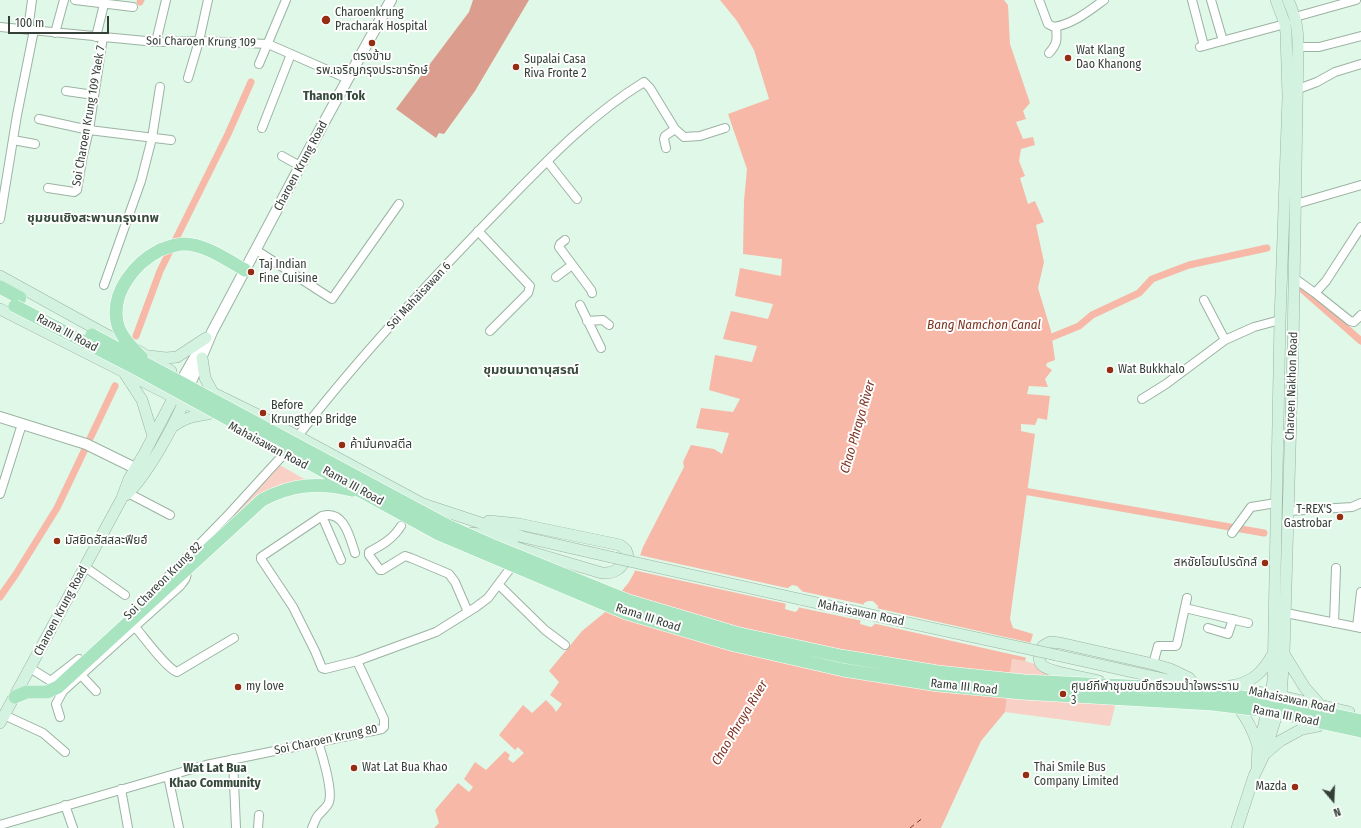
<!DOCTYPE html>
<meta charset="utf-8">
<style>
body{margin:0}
#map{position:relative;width:1361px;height:828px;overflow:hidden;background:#e0f8e7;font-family:"Fira Sans Condensed",sans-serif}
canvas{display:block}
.north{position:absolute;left:1313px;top:780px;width:40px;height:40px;-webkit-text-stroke:3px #fefefe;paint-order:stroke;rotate:161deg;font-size:11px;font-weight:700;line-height:16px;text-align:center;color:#353f38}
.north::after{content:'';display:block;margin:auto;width:14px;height:18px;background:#353f38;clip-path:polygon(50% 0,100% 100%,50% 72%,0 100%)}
.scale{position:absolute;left:8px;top:16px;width:101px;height:18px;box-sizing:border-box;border:2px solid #353f38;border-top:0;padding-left:5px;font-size:12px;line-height:14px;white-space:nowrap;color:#353f38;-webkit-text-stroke:3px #fefefe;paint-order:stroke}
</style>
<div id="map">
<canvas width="1361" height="828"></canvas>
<div class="north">N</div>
<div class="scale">100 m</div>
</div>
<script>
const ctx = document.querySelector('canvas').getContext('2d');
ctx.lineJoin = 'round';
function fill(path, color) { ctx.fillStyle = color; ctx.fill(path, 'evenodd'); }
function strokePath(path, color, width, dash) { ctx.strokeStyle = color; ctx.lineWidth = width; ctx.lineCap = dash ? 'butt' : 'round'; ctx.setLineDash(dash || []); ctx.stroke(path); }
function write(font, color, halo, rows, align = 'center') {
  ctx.font = font + ' "Fira Sans Condensed","Noto Sans Thai",sans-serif'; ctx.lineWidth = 4; ctx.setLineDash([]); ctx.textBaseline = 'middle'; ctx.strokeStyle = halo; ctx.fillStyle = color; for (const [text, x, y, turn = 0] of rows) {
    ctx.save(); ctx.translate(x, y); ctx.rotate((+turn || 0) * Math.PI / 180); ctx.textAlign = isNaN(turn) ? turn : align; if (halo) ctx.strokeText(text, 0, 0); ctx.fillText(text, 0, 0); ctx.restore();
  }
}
const green = new Path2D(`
 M278 464 306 480 276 494 185 564Z
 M1012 659 1025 661 1119 690 1110 726 1005 712Z`);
const forest = new Path2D(`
 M473 0H529L475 91 444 134 439 133 436 138 396 109 469 12Z`);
const water = new Path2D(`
 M720 0H1004L1008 5 1010 44 1030 103 1023 111 1026 119 1016 122 1023 139 1033 137 1035 145 1021 149 1019 161 1025 176 1020 178 1028 204 1035 201 1044 222 1036 225 1044 262 1038 288 1051 331 1055 360 1047 363 1046 366 1052 370 1045 379 1048 387 1029 386 1027 394 1050 396 1047 420 1038 418 1035 425 1021 424V431L1035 434 1010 619 1013 628 1033 634 1025 661 1012 659 1005 712 981 741 941 828H434L439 823 435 810 458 783 469 792 473 787 464 779 475 762 486 770 505 751 510 755 508 759 513 763 524 753 518 747 515 750 499 735 523 705 532 713 546 700 553 707 556 712 562 704 550 695 559 682 549 671 582 631 604 613 629 582 634 573 643 547 684 467 683 462 691 445 714 449 722 454 729 433 696 428 701 408 733 412 740 399 709 390 715 355 752 362 757 346 723 339 731 311 768 319 773 304 735 296 740 268 781 276 782 259 743 254 744 201 747 169 728 114 769 99 754 50 737 21ZM792 585 797 586 802 591 798 610 795 612 785 609 788 588ZM868 601H873L878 606 874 625 871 627 860 624 864 603Z`);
const pier = new Path2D(`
 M639 555 791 589 787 604 633 570Z
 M800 591 866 605 863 621 797 607Z
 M876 608 1032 643 1028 658 872 623Z`);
const canal = new Path2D(`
 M140 2 141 0
 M1303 290 1361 341
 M136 336 160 271 228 134 251 82
 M1043 337H1052L1079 326 1092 315 1139 293 1152 279 1189 265 1267 248
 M1018 490 1264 533
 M0 597 16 574 57 508 115 386`);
const ferry = new Path2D(`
 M910 828 924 817`);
const minor = new Path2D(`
 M75 0 133 7
 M1039 0 1048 24 1054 27C1073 24 1089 11 1104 0
 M1192 0 1204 46
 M1211 0 1223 41
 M1295 17 1356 0
 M0 27 156 42 199 41 268 44 348 79
 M28 30 32 0
 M55 33 64 0
 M96 37 105 0
 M156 42 166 0
 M1200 47 1285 24
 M1298 47H1319L1361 36
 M1049 53C1058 43 1057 39 1056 27
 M259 64 286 0
 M188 78 199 41 208 0
 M1298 89 1317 82 1335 72 1361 64
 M66 91 94 95
 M39 119 89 130 171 140
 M262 128 291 54
 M13 140 35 144
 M666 148 664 139 665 136 675 129
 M282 156 300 166
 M547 161 577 199
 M48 188 74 192 77 190 83 155 89 130 103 37
 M1296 204 1361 185
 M0 219 17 115 34 30
 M478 231 530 286 528 293 490 331
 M565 240 560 244 559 247 591 290 592 293
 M256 250 332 299 399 204
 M556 277 572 265
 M1294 278 1315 293 1326 281 1361 227
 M104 285 141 181 152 138 160 87
 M1315 293 1350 321 1354 322 1361 315
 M1204 300 1225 340
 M580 305 601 348
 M587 321 603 320 609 325
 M1142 399 1166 384 1225 340 1254 327 1280 320
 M298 436C358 358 426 285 495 214 541 167 587 117 644 82L650 88 675 129 684 137 700 136 725 128
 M128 493 170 515
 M0 494 22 424
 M1289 511 1352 507 1361 503
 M322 516 341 560
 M401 526C393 539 382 545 369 552V555L380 570H382L405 556 411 558 449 574 455 582 468 612
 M1232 533 1251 507 1276 503
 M355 553C350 538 344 509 322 516L261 557V559L293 607 315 651 322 668 325 669 357 661
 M85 567 125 595
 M499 585 545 630 565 645
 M150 595 229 514 283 455
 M1185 608 1248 623
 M1286 613 1361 628
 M1334 623 1336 568
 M135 627C144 637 166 668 177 672L234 638
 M1357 627 1361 592
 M1208 628 1228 634 1233 619
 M1153 664 1158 646H1176L1177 644 1187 598
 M30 668 49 680H52L79 659
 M81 675 96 691
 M4 715 43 733 65 752
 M60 717 56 704 63 691 180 586C185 580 188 577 186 569
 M233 759 236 828
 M168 776 179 828
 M121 789 128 828
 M65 805 73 828
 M0 825 206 765 382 729 384 727V719L357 661 436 632 476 607 488 598 515 562
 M258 828 259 815
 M312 828C314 824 315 820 317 817 321 811 327 808 329 802 333 790 322 754 318 742`);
const tertiary = new Path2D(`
 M183 378 203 343
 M191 382 212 332 299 168 391 0
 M0 417 86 444 135 468`);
const secondary = new Path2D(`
 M0 276 107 335 132 347 171 371
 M0 309 207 414
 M149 356 166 358 177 357 206 338
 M202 358 205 378 213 393
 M125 374 142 400 153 436
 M215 394 262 417 423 504 523 537 615 558
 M172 427C185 418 192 416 208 414
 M126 495C147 476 176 423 186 396
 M489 521 519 524 620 545 626 550 628 556C622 568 615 574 602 573L524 550 497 541
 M472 533 497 537 514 538
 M799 599 881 617
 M1284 654 1305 688 1320 705
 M1056 655 1200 687H1227L1281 696 1349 712
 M1099 681C1088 678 1046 672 1041 664 1037 659 1041 652 1043 646L1050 642 1060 643 1153 664 1170 669 1189 678 1196 687
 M1231 686C1253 682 1262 673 1273 654
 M1237 706C1247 718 1253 730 1258 746
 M0 723 122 498 129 479 144 454 177 391
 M1266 753 1280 741 1302 729 1318 726
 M1257 767 1258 746 1264 725 1273 681 1280 320 1288 97 1286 33 1285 24 1276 0
 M1237 828 1254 776 1265 753 1276 717 1281 696 1284 653 1293 347 1298 47C1298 27 1296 18 1288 0`);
const primary = new Path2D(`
 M160 250C168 247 176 244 184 244 205 244 227 260 245 270
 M0 287 20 298
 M15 697 27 692H47L58 687 155 598`);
const secondaryBridge = new Path2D(`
 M615 558 799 599
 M881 617 1056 655`);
const primaryBridge = new Path2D(`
 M15 306 139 370 439 534 626 613 734 645 843 670 938 685 1022 693 1213 704 1268 711 1361 731
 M92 335 448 526 491 545 629 601 736 633 841 656 938 672 1024 681 1147 687 1214 693 1268 701 1361 721
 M141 357C131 347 120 336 117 322 111 292 135 263 160 250
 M155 598 262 500C292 484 319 482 352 490`);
const markers = [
 [326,20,5,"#952d12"],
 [372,43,4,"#952d12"],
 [1068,58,4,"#952d12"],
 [516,67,4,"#952d12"],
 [251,272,4,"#952d12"],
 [1110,370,4,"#952d12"],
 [263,413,4,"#952d12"],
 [342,445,4,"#952d12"],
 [1340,517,4,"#952d12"],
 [57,541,4,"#952d12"],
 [1265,563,4,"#952d12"],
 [238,687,4,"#952d12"],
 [1063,694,4,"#952d12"],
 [354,768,4,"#952d12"],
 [1026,775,4,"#952d12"],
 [1295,787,4,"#952d12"]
];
const poiNames = [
 ["Charoenkrung",335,13],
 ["Pracharak Hospital",335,27],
 ["Wat Klang",1076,51],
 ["Dao Khanong",1076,65],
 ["ตรงข้าม",372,57,"center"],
 ["รพ.เจริญกรุงประชารักษ์",372,71,"center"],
 ["Supalai Casa",524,60],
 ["Riva Fronte 2",524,74],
 ["Taj Indian",259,265],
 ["Fine Cuisine",259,279],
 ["Wat Bukkhalo",1118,370],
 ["Before",271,406],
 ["Krungthep Bridge",271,420],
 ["ค้ามั่นคงสตีล",350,445],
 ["T-REX'S",1332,510,"right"],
 ["Gastrobar",1332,524,"right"],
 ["มัสยิดฮัสสละฟียฮ์",65,541],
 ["สหชัยโฮมโปรดักส์",1257,563,"right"],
 ["my love",246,687],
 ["ศูนย์กีฬาชุมชนบิ๊กซีรวมน้ำใจพระราม",1071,687],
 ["3",1071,701],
 ["Wat Lat Bua Khao",362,768],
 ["Thai Smile Bus",1034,768],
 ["Company Limited",1034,782],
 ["Mazda",1287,787,"right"]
];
const streetNames = [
 ["Soi Charoen Krung 109",201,42,1],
 ["Soi Charoen Krung 109 Yaek 7",89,116,-80],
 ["Charoen Krung Road",301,166,-62],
 ["Soi Mahaisawan 6",419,296,-47],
 ["Rama III Road",67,333,28],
 ["Charoen Nakhon Road",1292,386,-88],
 ["Mahaisawan Road",268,446,28],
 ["Rama III Road",353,486,29],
 ["Soi Chareon Krung 82",163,581,-45],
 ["Charoen Krung Road",61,611,-62],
 ["Mahaisawan Road",861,613,12],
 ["Rama III Road",648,618,18],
 ["Rama III Road",964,687,6],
 ["Mahaisawan Road",1292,700,12],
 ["Rama III Road",1286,716,11],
 ["Soi Charoen Krung 80",326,740,-12]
];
const neighbourhoodNames = [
 ["Thanon Tok",334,96],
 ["ชุมชนเชิงสะพานกรุงเทพ",93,218],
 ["ชุมชนมาตานุสรณ์",531,370],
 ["Wat Lat Bua",215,768],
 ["Khao Community",215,783]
];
const waterNames = [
 ["Bang Namchon Canal",984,325],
 ["Chao Phraya River",858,427,-74],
 ["Chao Phraya River",740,723,-59]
];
fill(green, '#f8d0c5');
fill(forest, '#db9e8e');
fill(water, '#f7b8a8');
fill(pier, '#e0f8e7');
strokePath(canal, '#f7b8a8', 7);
strokePath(ferry, '#7d3321', 1, [5, 4]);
strokePath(minor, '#9cb3a3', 10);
strokePath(tertiary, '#9cb3a3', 12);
strokePath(secondary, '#9cb3a3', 12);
strokePath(primary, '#fff', 14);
strokePath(minor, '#fff', 8);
strokePath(tertiary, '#fff', 10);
strokePath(secondary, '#d3f2df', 11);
strokePath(primary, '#a7e4bf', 13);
strokePath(secondaryBridge, '#9cb3a3', 12, []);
strokePath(primaryBridge, '#fff', 14, []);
strokePath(secondaryBridge, '#d3f2df', 11);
strokePath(primaryBridge, '#a7e4bf', 13);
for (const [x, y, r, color] of markers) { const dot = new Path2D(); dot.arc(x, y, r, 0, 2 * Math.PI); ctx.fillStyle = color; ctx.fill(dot); strokePath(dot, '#fefefe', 1.5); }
write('12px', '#353f38', '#fefefe', poiNames, 'left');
write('12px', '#353f38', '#fefefe', streetNames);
write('bold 13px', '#364a3c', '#fefefe', neighbourhoodNames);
write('italic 13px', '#7d3321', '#fefefe', waterNames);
</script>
